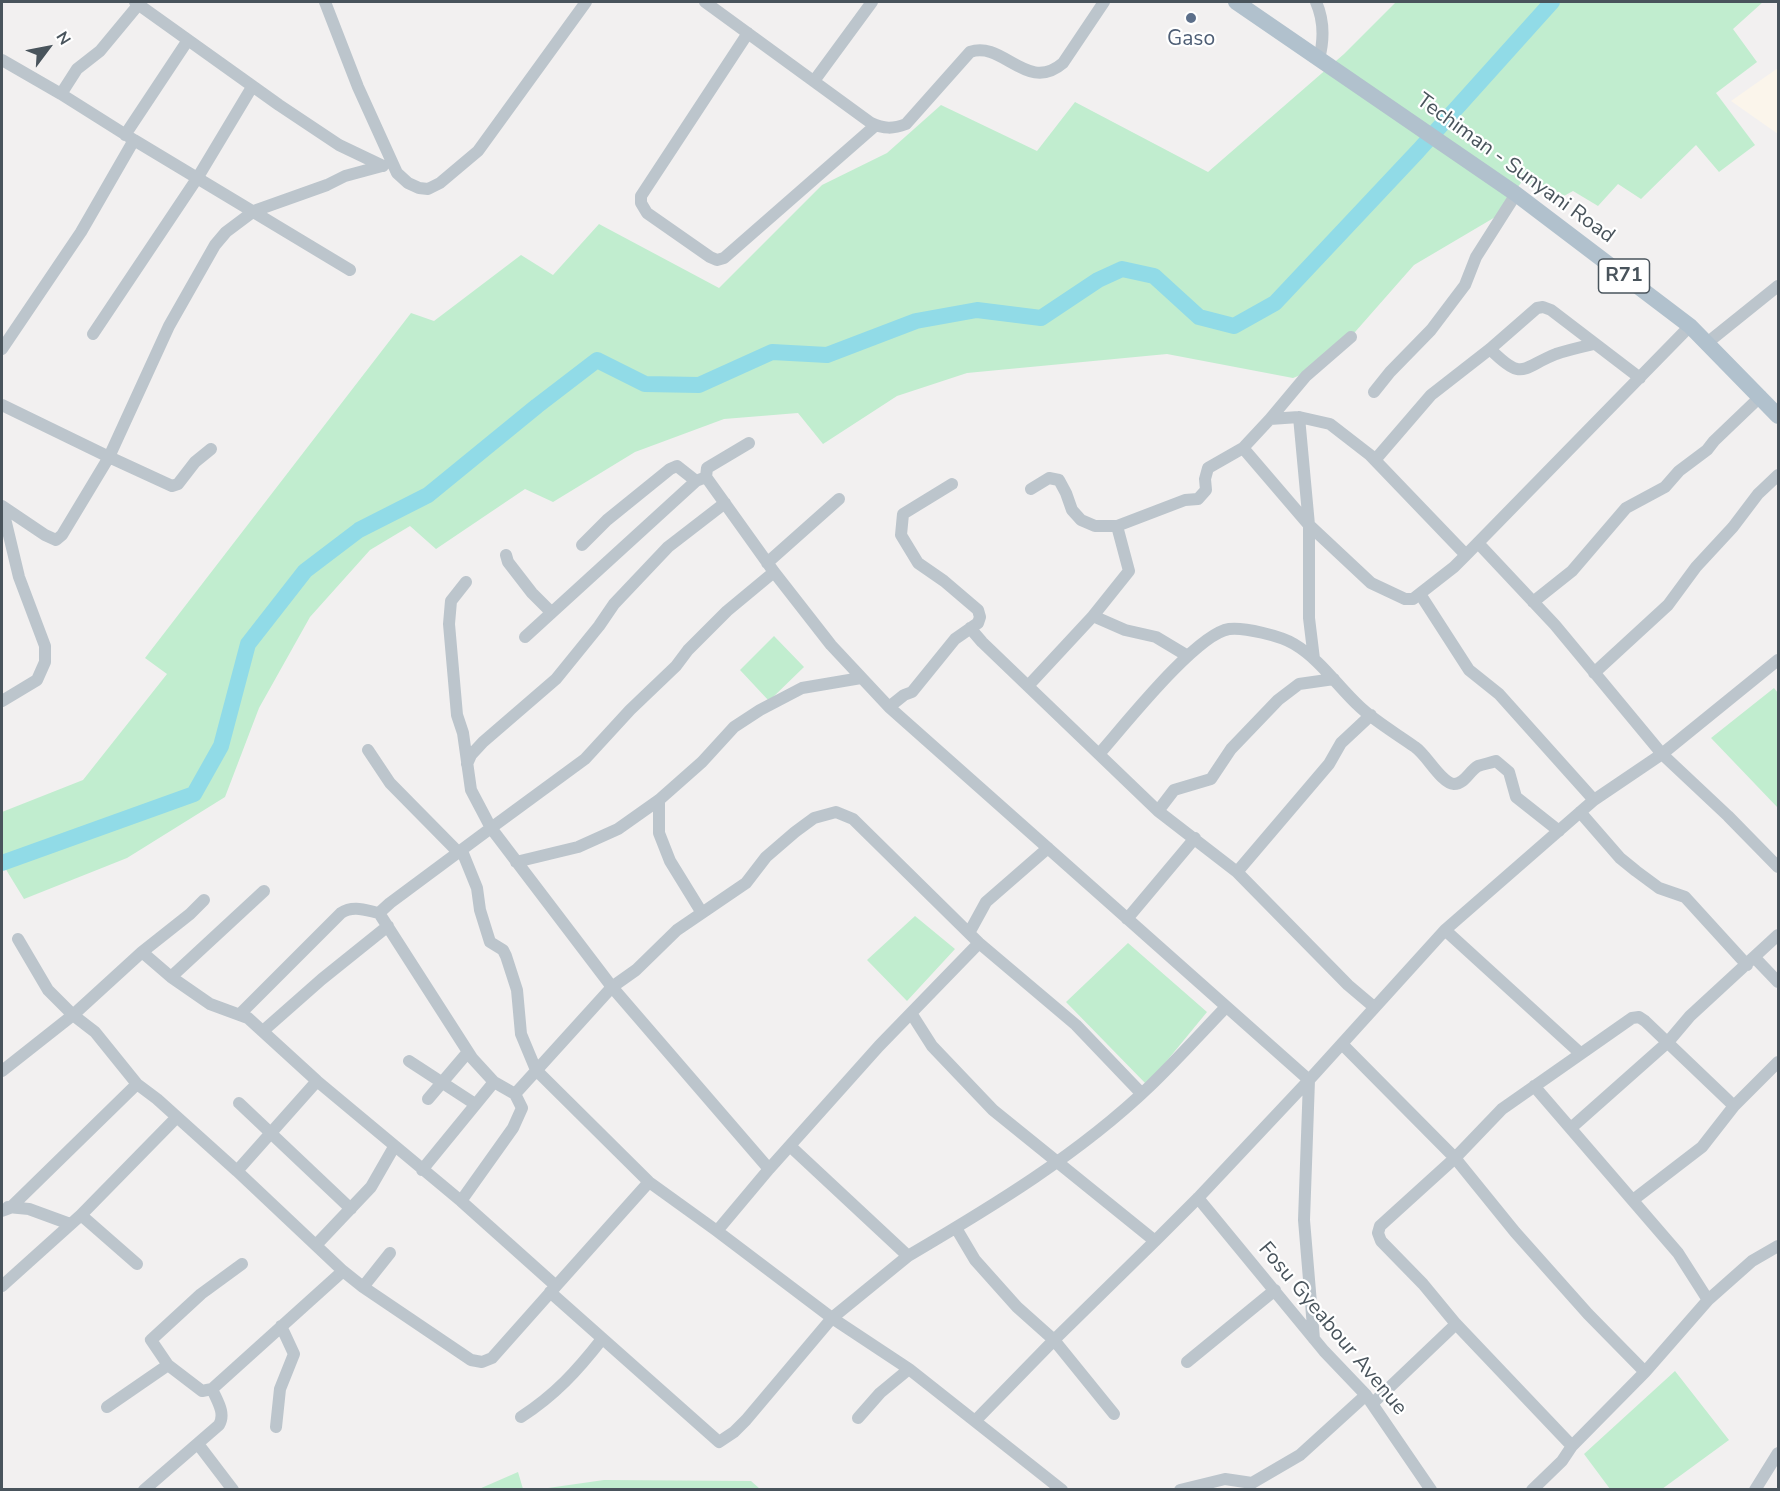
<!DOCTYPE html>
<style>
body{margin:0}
#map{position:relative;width:1780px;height:1491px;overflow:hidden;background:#f2f0f0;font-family:"Nunito Sans",sans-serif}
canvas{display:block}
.frame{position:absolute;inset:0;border:3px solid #49545c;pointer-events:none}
.north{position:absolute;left:18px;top:18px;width:60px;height:60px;-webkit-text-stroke:4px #fff;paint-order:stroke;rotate:58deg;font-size:16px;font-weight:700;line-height:24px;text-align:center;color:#49545c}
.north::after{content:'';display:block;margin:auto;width:21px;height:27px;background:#49545c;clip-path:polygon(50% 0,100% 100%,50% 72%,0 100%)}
</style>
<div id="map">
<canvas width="1780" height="1491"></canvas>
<div class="frame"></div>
<div class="north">N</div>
</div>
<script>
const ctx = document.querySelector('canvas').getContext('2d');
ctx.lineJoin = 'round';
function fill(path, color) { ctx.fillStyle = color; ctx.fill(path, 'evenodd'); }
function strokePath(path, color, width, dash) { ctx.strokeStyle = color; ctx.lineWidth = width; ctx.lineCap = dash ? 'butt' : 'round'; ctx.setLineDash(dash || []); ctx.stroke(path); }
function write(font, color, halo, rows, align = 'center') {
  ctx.font = font + ' "Nunito Sans",sans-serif'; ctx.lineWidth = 4.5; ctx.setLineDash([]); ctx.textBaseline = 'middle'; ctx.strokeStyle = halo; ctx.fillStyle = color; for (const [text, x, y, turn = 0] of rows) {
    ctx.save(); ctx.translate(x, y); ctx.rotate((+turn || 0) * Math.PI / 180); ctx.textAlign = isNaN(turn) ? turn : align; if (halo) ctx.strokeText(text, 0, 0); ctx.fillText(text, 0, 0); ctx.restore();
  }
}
const commercial = new Path2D(`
 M1778 68V134L1731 101Z`);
const green = new Path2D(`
 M1396 2H1763L1733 29 1757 62 1716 93 1755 145 1719 172 1696 145 1641 199 1618 184 1598 206 1573 191 1553 202 1523 180 1497 216 1414 265 1326 365 1293 378 1167 354 967 373 897 396 823 444 798 413 724 419 635 452 553 502 525 489 436 549 410 526 370 550 310 617 259 708 225 797 127 858 24 899 2 863V812L83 780 167 674 145 658 411 313 434 321 521 255 553 275 599 224 719 288 822 185 887 153 941 105 1037 151 1075 102 1208 172 1344 54Z
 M774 636 804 667 769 701 740 670Z
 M1774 688 1778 693V808L1711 738Z
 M915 916 955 949 907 1001 867 960Z
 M1128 943 1207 1012 1147 1085 1066 1002Z
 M1675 1371 1729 1440 1662 1489H1610L1584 1454Z
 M518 1472 523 1489H479Z
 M604 1480 751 1481 760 1489H541Z`);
const river = new Path2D(`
 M2 863 194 794 221 746 248 644 305 571 359 530 428 495 537 406 597 360 645 384 699 385 772 352 827 355 916 321 977 310 1041 318 1098 280 1122 269 1154 276 1199 317 1234 326 1275 303 1418 151 1552 2`);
const minor = new Path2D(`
 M135 2 279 105 339 145 383 166
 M325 2 358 87 397 173 408 183 419 188 428 189 440 183 478 151 586 2
 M705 2 871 123C884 129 893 129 906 124L970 52C1003 40 1027 94 1063 63L1104 2
 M1316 2C1324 20 1324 40 1319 59
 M748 33 641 196V203L647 213 710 257 717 260 724 258 876 125
 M2 60 61 94 134 140 81 232 2 349
 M814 81 872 2
 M61 94 77 69 100 51 139 4
 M125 135 188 40
 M134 140 350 270
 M93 334 198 177 252 87
 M1707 343 1778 286
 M1490 349C1523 382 1521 368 1556 354 1568 350 1581 347 1594 344
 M1374 392 1390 372 1431 330 1465 285 1476 257 1516 194
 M2 405 109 457 172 486 178 484 195 462 211 449
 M1299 417 1309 525V618L1314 659
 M1270 419 1306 376 1351 337
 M749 443 707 468 706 477 774 572 831 645 889 707 1309 1080 1445 930 1594 800 1662 754 1778 660
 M1243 448 1309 525 1371 583 1405 599H1413L1454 567 1466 555 1690 326
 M1375 460 1431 395 1490 349 1537 308 1543 307 1551 310 1640 378
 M1031 489 1049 478 1059 480 1066 493 1072 510 1081 520 1095 526H1117L1185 500 1198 499 1206 490 1205 479 1208 468 1243 448 1270 419 1299 417 1330 424 1370 455 1466 555
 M2 506 45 535 56 540 62 535 109 457 169 326 215 245 226 232 254 211 327 185 345 176 382 166
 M2 506 19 577 45 646V662L37 680 2 701
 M1478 543 1555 625 1662 754 1728 816 1778 867
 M582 545 607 520 670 469 677 466 696 481
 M506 555 508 562 532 593 551 612
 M767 563 839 499
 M466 582 451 601 449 624 457 715 463 733 471 790 491 828 585 759 630 710 676 666 688 650 727 611 774 572
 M1420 594 1469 670 1499 694 1594 800
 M1533 602 1572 571 1626 508 1665 487 1679 471 1707 450 1714 441 1761 396
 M1093 616 1129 571 1117 526
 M970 628 982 642 1158 811 1237 872 1348 985 1374 1007
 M525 637 696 481 706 477
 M1594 673 1668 605 1696 567 1733 527 1758 494 1778 475
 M1028 686 1093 616 1125 630 1156 637 1186 655
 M889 707 904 695 912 692 955 639 978 623 980 617 978 610 944 581 918 563 901 535 903 514 952 484
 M368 750 390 783 459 853
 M1099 754C1123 727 1196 634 1229 629 1244 627 1281 636 1294 644 1321 660 1338 687 1360 707 1376 722 1397 734 1415 747 1427 755 1441 783 1454 784 1465 784 1469 771 1478 766 1484 764 1490 763 1496 761L1509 772 1516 797 1559 831
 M467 764 471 755 483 742 556 679 599 626 614 604 668 547 725 503
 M659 800V833L670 861 702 913
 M1158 811 1174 790 1211 779 1231 749 1278 700 1299 684 1334 679
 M1580 812 1620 858 1636 871 1659 888 1685 897 1747 965
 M462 851 477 888 480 910 490 942 503 950 506 956 517 990 521 1034 536 1070 649 1182 717 1231
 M516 862 578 847 618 829 659 800 702 762 734 727 760 710 802 688 861 678
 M1237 872 1329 764 1341 743 1371 715
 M379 913 390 903 491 828 612 987 769 1169
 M1127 919 1195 838
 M1445 930 1580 1053
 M969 933 986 902 1048 848
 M18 939 48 990 73 1015 95 1032 137 1084 157 1099 237 1171 343 1271 363 1287 471 1360 482 1362 492 1358 556 1286
 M979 943 879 1046 769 1169 717 1231 832 1318 909 1369 1062 1490
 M142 952 171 977 210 1004 248 1018 317 1081 461 1201 556 1286 649 1182
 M1755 958 1778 982
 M171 977 264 891
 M911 1013 932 1046 993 1110 1155 1241 1198 1198 1309 1080
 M240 1014 341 913C353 905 365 910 379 913L472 1058 494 1082 515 1094 522 1108 513 1128 461 1201
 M263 1031 322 979 388 926
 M1342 1044 1455 1158 1515 1232 1588 1314 1645 1372 1708 1300 1752 1261 1778 1246
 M409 1061 475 1104
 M2 1071 73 1015 142 952 190 914 204 900
 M1309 1080 1304 1220 1314 1339
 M1534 1086 1678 1253 1708 1300
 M515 1094 612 987 636 970 677 930 746 883 766 857 795 832 814 818 836 812 853 819 979 943 1076 1025 1141 1093
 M428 1099 468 1052
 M239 1103 351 1209
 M1571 1128 1668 1042 1690 1016 1778 935
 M790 1146 908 1256C993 1206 1079 1154 1150 1086 1176 1061 1201 1033 1226 1007
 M422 1170 494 1082
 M237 1171 317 1081
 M1198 1198 1324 1351 1366 1395 1431 1490
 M1633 1200 1702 1147 1734 1106 1778 1062
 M8 1207 29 1209 70 1224
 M2 1211 10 1208 137 1084
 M81 1215 137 1264
 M956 1228 975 1260 1017 1307 1054 1340 1114 1414
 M316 1245 371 1187 394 1147
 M242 1264 201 1294 151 1340 168 1365 202 1391 212 1389 343 1271
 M2 1286 81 1215 177 1117
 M363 1287 390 1253
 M550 1292 719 1442 734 1432 746 1420 832 1318 908 1256
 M1187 1362 1275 1290
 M1645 1372 1572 1446 1456 1324 1423 1284 1381 1241 1378 1233 1380 1226 1455 1158 1502 1109 1632 1018 1639 1017 1645 1021 1734 1106
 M1373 1403 1456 1324
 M107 1407 168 1365
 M521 1417C555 1395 577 1371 602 1339
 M858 1418 880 1393 909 1369
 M976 1420 1054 1340 1155 1241
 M276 1427 280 1389 294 1354 281 1326
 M198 1444 233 1490
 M144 1490 219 1425C226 1413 217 1401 212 1389
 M1180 1490 1225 1479 1252 1483 1300 1455 1366 1395
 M1532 1490 1562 1461 1572 1446
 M1755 1490 1778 1453`);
const major = new Path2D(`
 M1236 2 1516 194 1690 326 1778 416`);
const markers = [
 [1191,18,6,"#5c6f8a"]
];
const shields = [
 [1624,276,51]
];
const shieldNames = [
 ["R71",1624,276]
];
const serviceNames = [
 ["Gaso",1191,40]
];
const streetNames = [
 ["Techiman - Sunyani Road",1515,169,36],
 ["Fosu Gyeabour Avenue",1332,1329,50]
];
fill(commercial, '#fbf5eb');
fill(green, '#c1edcf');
strokePath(river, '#91dbe7', 16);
strokePath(minor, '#bcc5cc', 12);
strokePath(major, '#b1c1cd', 16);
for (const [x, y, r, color] of markers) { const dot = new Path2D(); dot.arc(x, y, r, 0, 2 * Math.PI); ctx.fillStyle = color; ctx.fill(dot); strokePath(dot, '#fff', 2); }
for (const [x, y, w] of shields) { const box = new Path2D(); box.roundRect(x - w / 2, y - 17, w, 34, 4.5); ctx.fillStyle = '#fff'; ctx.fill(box); strokePath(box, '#49545c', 1.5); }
write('bold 20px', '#49545c', null, shieldNames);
write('21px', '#4e5e75', '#fff', serviceNames);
write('21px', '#49545c', '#fff', streetNames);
</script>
